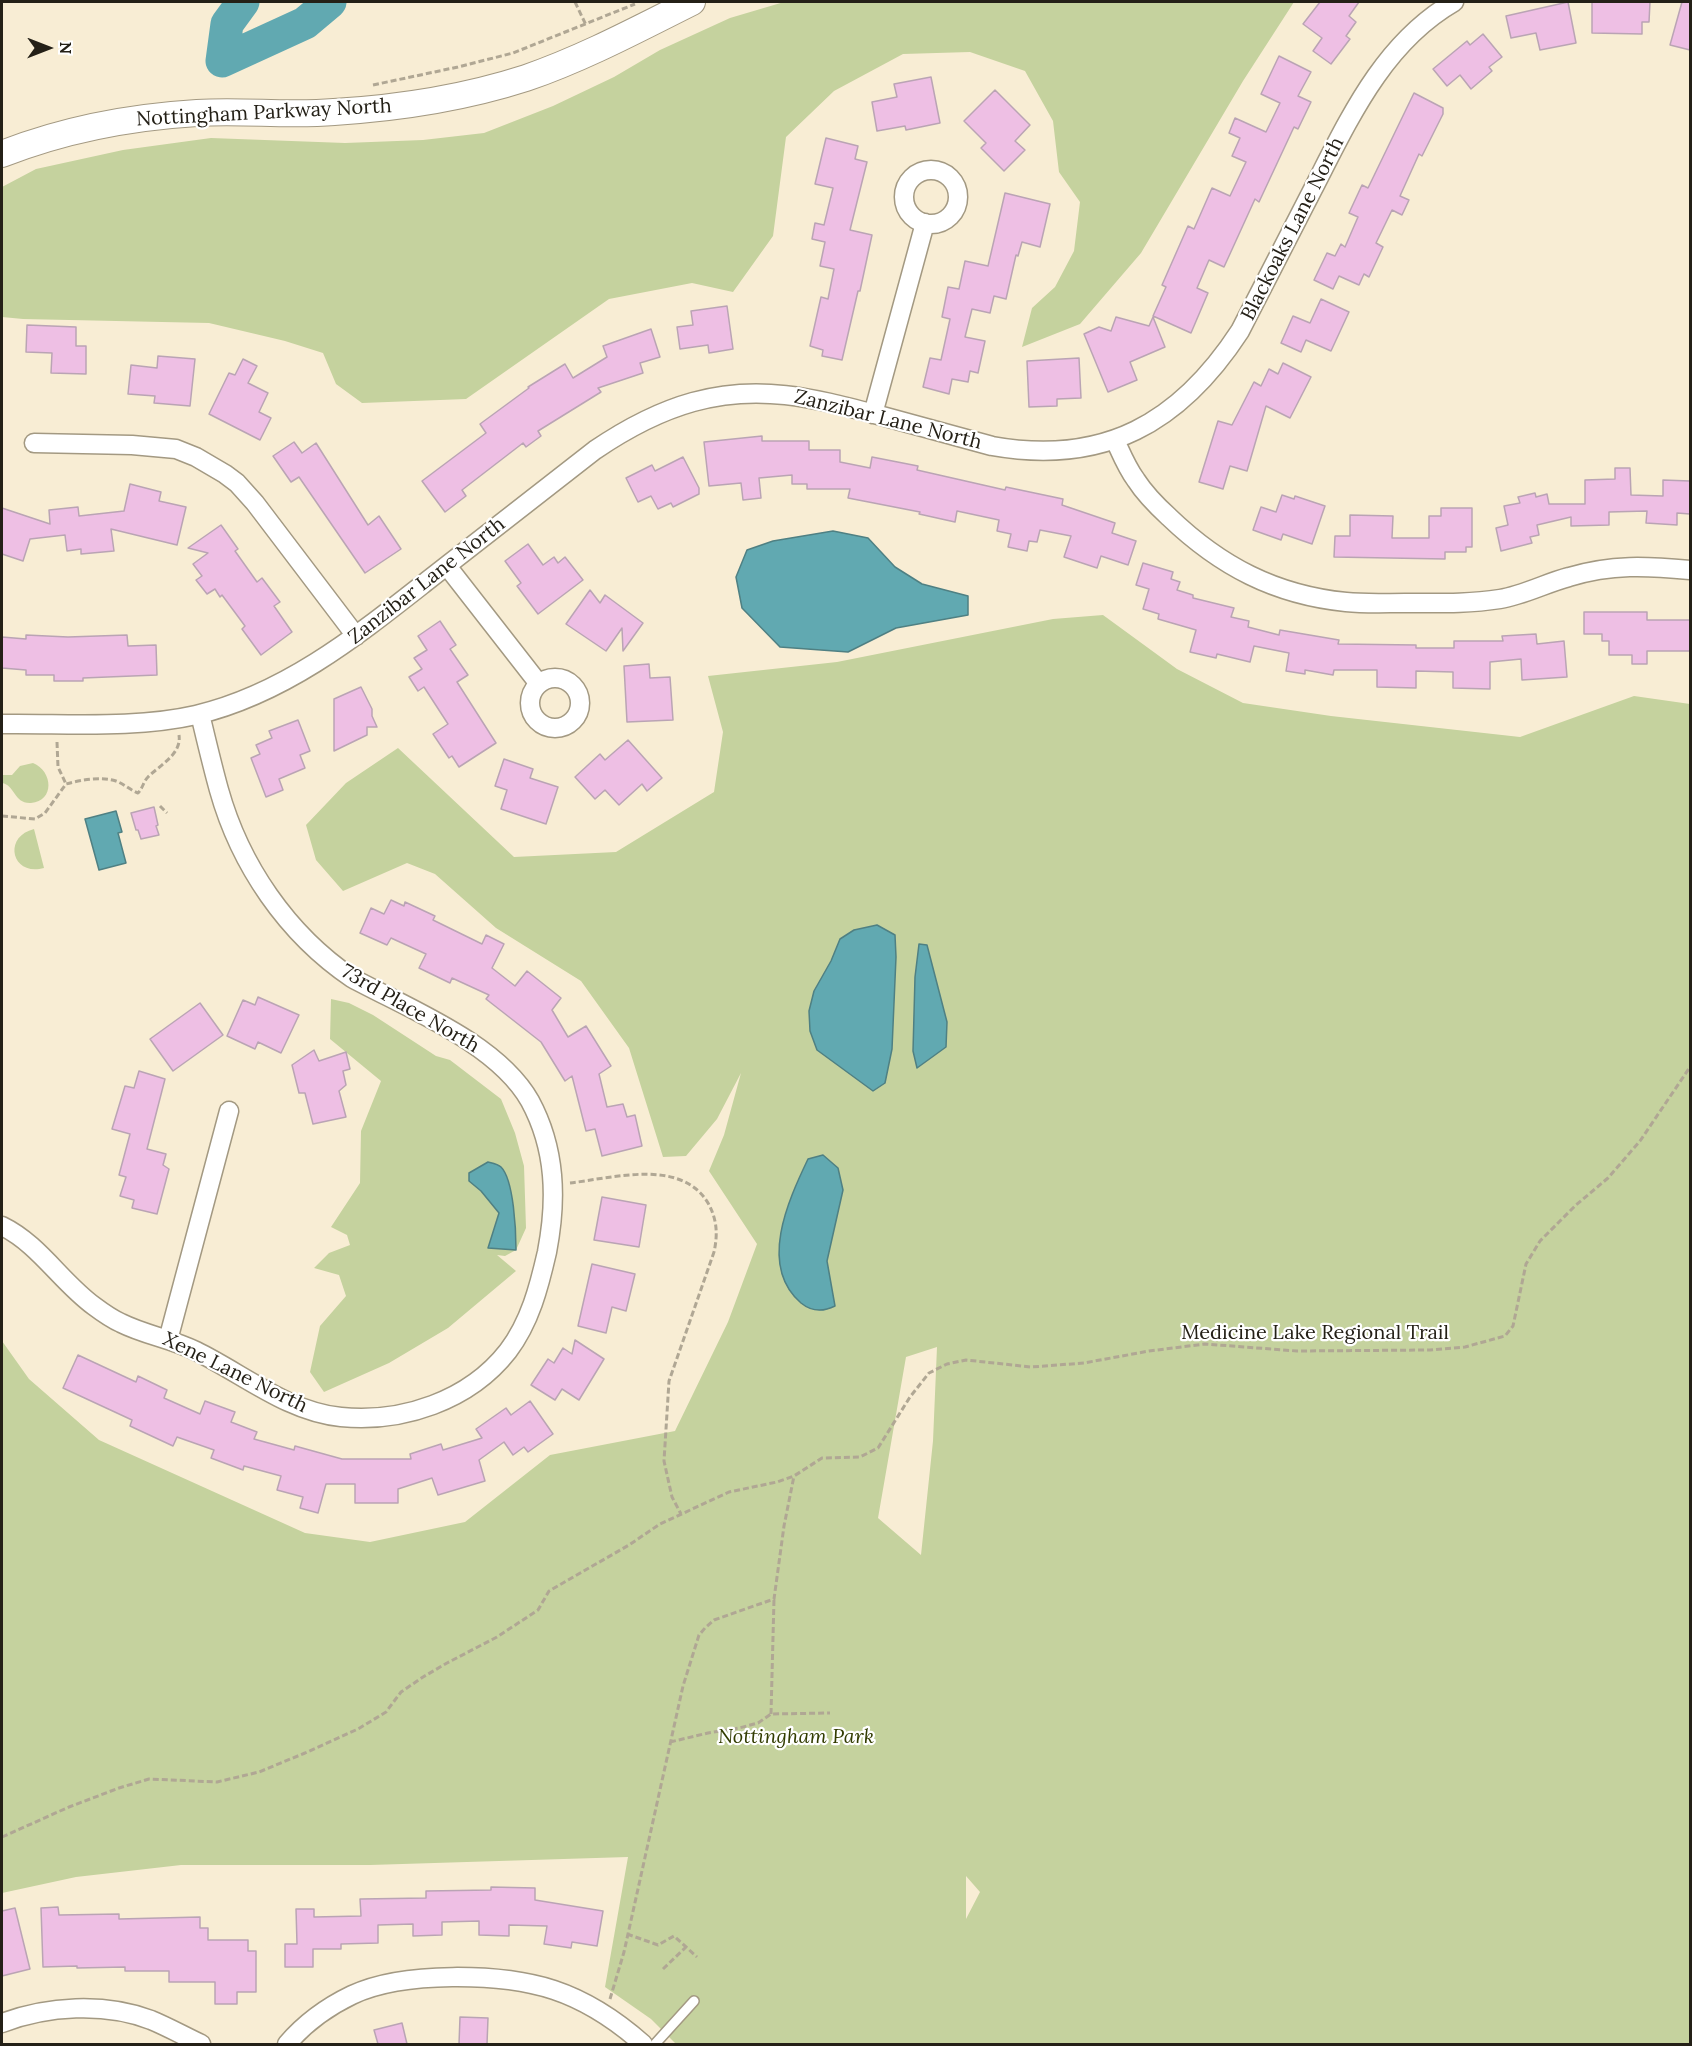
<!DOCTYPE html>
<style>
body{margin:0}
#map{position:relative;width:1692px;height:2046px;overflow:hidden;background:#f8edd4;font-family:Lora,serif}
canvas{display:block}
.frame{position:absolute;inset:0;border:3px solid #242017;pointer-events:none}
.north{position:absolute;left:18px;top:18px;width:60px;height:60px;-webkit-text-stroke:4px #fff;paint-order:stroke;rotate:90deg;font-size:16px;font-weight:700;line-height:24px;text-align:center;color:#242017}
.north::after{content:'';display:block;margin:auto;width:21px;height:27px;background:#242017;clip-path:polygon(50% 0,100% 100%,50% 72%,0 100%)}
</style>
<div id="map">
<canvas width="1692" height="2046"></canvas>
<div class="frame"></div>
<div class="north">N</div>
</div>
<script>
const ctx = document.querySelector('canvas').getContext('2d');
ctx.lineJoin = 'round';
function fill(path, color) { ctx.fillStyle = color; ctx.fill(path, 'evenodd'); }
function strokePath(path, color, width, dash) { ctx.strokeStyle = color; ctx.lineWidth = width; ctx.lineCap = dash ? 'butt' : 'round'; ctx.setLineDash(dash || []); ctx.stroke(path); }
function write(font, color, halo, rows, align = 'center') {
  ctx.font = font + ' Lora,serif'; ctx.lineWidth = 4.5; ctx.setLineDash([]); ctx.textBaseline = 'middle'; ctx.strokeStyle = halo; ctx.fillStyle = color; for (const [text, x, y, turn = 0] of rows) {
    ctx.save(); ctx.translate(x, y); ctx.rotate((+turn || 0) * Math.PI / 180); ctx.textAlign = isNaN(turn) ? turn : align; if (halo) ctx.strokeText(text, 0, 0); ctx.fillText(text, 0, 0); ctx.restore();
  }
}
const green = new Path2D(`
 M784 2H1294L1243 81 1141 253 1080 324 1022 347 1032 308 1055 287 1074 251 1080 202 1059 172 1053 121 1025 71 970 52 903 54 834 91 786 137 773 236 733 292 692 283 609 299 466 399 362 403 336 384 323 353 285 341 209 323 23 319 2 317V187L36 169 123 150 211 138 345 143 423 140 484 133 553 106 614 77 660 50 730 18Z
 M1103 615 1177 669 1243 703 1331 716 1520 737 1634 696 1690 704V2044H676L651 2019 605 1987 628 1857 370 1865H181L76 1877 2 1893V1341L29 1379 99 1440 305 1533 370 1542 465 1522 550 1455 675 1431 728 1322 757 1244 709 1171 724 1135 741 1073 717 1119 686 1156 663 1157 629 1048 581 981 496 928 435 874 407 863 343 891 316 860 306 825 346 783 398 748 514 857 616 852 714 792 723 732 708 676 837 662 1053 619ZM937 1347 933 1441 921 1555 878 1518 906 1357ZM966 1876 980 1892 966 1919Z
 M33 763C53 771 55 801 31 803 14 804 15 785 2 783V775H12L20 766Z
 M34 829 44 868C12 877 2 837 34 829Z
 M331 999 349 1003 373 1015 436 1056 450 1060 501 1099 515 1133 524 1166 526 1228 516 1250 505 1256 497 1255 516 1271 448 1328 389 1363 324 1392 310 1372 320 1326 346 1296 339 1275 314 1268 329 1253 350 1245 347 1235 331 1227 360 1183 361 1131 381 1081 330 1039Z`);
const water = new Path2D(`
 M833 531 868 538 895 567 922 584 968 596V615L896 628 848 652 780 647 742 608 736 577 747 550 773 541Z
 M116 811 122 832 118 833 126 863 99 870 85 819Z
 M877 925 895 935 896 957 892 1049 885 1083 873 1091 817 1050 810 1031 809 1011 814 991 831 961 840 939 854 930Z
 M919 944 927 945 947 1022 946 1047 917 1068 913 1051 915 977Z
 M823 1155 838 1168 843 1190 827 1261 835 1306C823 1312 812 1312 801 1303 758 1266 788 1201 808 1159Z
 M488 1162C492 1163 498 1164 501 1167 514 1180 516 1232 516 1250L488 1248 499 1213 481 1191 469 1181V1173Z`);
const river = new Path2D(`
 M243 2 227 24 222 61 305 23 330 2`);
const building = new Path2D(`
 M1320 2H1359L1349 16 1356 22 1346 36 1350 39 1331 64 1313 51 1322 38 1303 24Z
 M1568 2 1576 43 1540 50 1536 33 1511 38 1506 16Z
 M1592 2H1650L1649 22H1642V34L1592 33Z
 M1682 2H1690V50L1670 45Z
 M1483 34 1502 57 1489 67 1492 71 1471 89 1460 75 1447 86 1433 69 1467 41 1470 45Z
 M1279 56 1311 72 1298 96 1311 102 1298 129 1294 127 1259 202 1255 199 1224 267 1209 260 1197 288 1208 293 1191 333 1153 316 1166 287 1162 285 1188 226 1194 229 1212 188 1230 196 1246 162 1232 156 1240 138 1229 133 1235 118 1266 132 1280 103 1261 94Z
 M931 77 940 123 906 130 905 126 877 131 872 102 897 97 894 84Z
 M995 90 1030 125 1015 141 1025 150 1004 171 981 148 986 143 964 121Z
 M1414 93 1443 108V114L1422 156 1419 154 1400 196 1409 200 1402 215 1392 210 1376 243 1383 247 1369 277 1364 274 1359 285 1339 276 1333 289 1314 280 1327 253 1335 256 1341 244 1345 247 1358 217 1349 213 1362 185 1368 188Z
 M826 138 858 146 855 159 867 162 850 230 872 235 860 291H858L842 360 822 356 823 350 810 346 821 297 828 299 834 269 820 266 825 242 812 239 815 223 824 225 833 188 815 184Z
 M1005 193 1050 204 1040 247 1022 242 1018 256 1016 255 1006 299 994 296 990 313 972 309 965 337 985 341 978 373 970 371 968 382 952 379 949 394 923 387 930 358 941 360 950 319 942 317 948 287 959 289 965 261 988 266Z
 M1321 299 1349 312 1331 351 1306 340 1301 352 1281 343 1293 316 1310 323Z
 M727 306 733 349 709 353 708 345 680 349 677 327 693 325 691 311Z
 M1116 317 1149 326 1153 317 1165 347 1130 362 1137 380 1108 392 1084 334 1099 327 1111 331Z
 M27 325 76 327V346H86V374L51 373 52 353 26 352Z
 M651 329 660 357 640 363 643 373 598 388 601 392 538 431 541 436 526 447 523 443 462 490 466 496 445 512 422 481 486 433 480 424 529 388 528 387 565 364 573 378 607 357 603 346Z
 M158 356 195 359 190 406 154 403 155 396 128 394 131 365 157 368Z
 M1079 358 1081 398 1057 399V406L1029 407 1027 361Z
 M243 359 257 366 248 383 268 393 259 412 271 418 260 440 209 414 229 373 235 375Z
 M1283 363 1311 377 1290 418 1266 406 1247 471 1230 466 1223 489 1199 482 1218 421 1232 425 1254 382 1261 386 1269 369 1278 374Z
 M762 436V441H809V450H840V462L870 468 872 457 918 466 917 470 1005 490 1006 487 1063 499 1062 505 1115 523 1112 533 1136 541 1128 565 1101 556 1097 568 1064 557 1071 536 1040 530 1037 542 1029 541 1027 551 1008 547 1011 534 997 531 999 520 957 511 955 522 919 514 920 512 848 498 850 489H807V484H792V475L759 478 761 498 743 500 741 483 709 486 704 442Z
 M294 442 302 453 316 443 368 525 379 516 401 549 365 573 299 477 291 482 273 456Z
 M683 457 699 488V494L673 507 671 503 658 509 651 496 638 502 626 478 652 465 655 471Z
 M1615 468H1630L1631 495 1663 496V480L1690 481V514L1677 513V525L1646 523 1647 511 1609 512V525L1571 526V517L1537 525 1539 535 1530 537 1532 543 1501 551 1496 528 1508 525 1504 506 1520 503 1518 497 1535 493 1536 497 1547 494 1549 504H1585V480L1615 479Z
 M130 484 161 492 159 501 186 507 177 545 111 529 114 551 81 554V549L67 551 65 535 30 539 23 561 2 554V508L50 524 49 510 78 507 79 516 124 511Z
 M1282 495 1294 499 1295 496 1325 506 1312 544 1283 534 1281 540 1253 530 1261 507 1276 512Z
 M1441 508H1472V547H1466V552H1445V559L1334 557 1335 536H1350V515L1393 516 1392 538H1429V516H1441Z
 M221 525 238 549 235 551 257 582 262 578 280 602 274 606 292 632 261 655 242 629 245 626 222 595 220 597 215 589 207 594 196 580 202 576 193 564 208 553 188 548Z
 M528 544 543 565 554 557 558 563 565 557 583 580 538 614 517 586 521 583 505 561Z
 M1143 563 1173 572 1171 579 1180 582 1177 590 1193 595V598L1234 608 1231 617 1249 621 1248 627 1279 635 1280 630 1339 640 1338 644 1416 645V648H1454V641H1503L1502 636 1536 634 1537 644 1564 641 1567 677 1522 680 1521 659 1490 662V689L1453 688V672L1416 671V688L1377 687V670H1334L1333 675 1305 670V674L1286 671 1289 653 1254 646 1250 662 1217 654 1216 658 1190 652 1196 630 1158 619 1159 614 1143 609 1149 589 1136 585Z
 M590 590 600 603 605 595 643 623 623 651 622 628 606 651 566 624Z
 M1584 612H1647V620H1690V651H1647V664H1632V655H1609V641H1602V634H1584Z
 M440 621 456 645 450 649 468 675 457 682 496 743 459 767 452 756 449 758 433 734 448 724 424 687 418 691 409 677 422 669 414 658 427 650 418 636Z
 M26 635 68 637 127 635 128 646 156 645 157 675 83 678V681H54V675H26V670L2 668V637L26 639Z
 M649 664 650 678 670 677 673 720 627 722 624 666Z
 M361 687 372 709V716L377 727H367V735L334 751V699Z
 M298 720 310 751 300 755 305 768 279 779 283 790 266 797 251 758 260 754 256 745 272 738 269 731Z
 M628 740 662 778 647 791 642 784 619 805 605 790 595 799 575 777 600 754 605 760Z
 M504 759 533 769 530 778 558 787 546 824 501 809 507 790 495 786Z
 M154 807 158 825 156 826 159 835 141 839 138 830H136L131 813Z
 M391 900 404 906 405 902 435 916 433 920 482 944 486 935 504 944 492 968 515 986 527 971 561 998 552 1010 568 1037 586 1026 611 1066 599 1074 607 1107 623 1104 627 1117 635 1115 642 1146 602 1156 595 1129 586 1131 572 1076 565 1081 541 1042 486 999 489 995 452 978 450 983 419 968 426 954 391 938 387 945 360 933 371 908 384 914Z
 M258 997 299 1015 281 1053 258 1042 255 1049 227 1036 243 1000 255 1005Z
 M200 1003 223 1035 173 1071 150 1039Z
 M314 1050 319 1061 346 1052 350 1069 343 1071 346 1085 339 1091 346 1117 313 1124 305 1093H299L292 1065Z
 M139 1071 165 1079 147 1149 166 1154 163 1165 169 1169 157 1214 132 1208 134 1200 120 1196 126 1177 119 1175 130 1134 112 1129 125 1086 134 1088Z
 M602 1197 646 1205 639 1247 594 1240Z
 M592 1264 635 1274 626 1311 612 1307 606 1333 578 1326Z
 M575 1340 604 1359 579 1400 562 1389 555 1400 531 1385 548 1359 554 1363 563 1348 572 1354Z
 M78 1355 136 1382 138 1376 167 1390 164 1398 200 1414 205 1401 235 1412 231 1422 257 1432 254 1439 294 1450 295 1446 342 1459H411L410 1454 441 1444 443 1450 482 1438 476 1429 506 1408 511 1415 530 1401 553 1434 528 1452 524 1447 513 1455 504 1442 479 1460 485 1481 438 1495 432 1478 398 1489V1503H355V1484H326L318 1513 300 1508 303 1497 277 1490 281 1476 244 1466 243 1470 211 1458 214 1450 177 1437 173 1446 130 1426 132 1420 63 1388Z
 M491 1887 535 1888V1900L603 1911 597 1946 572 1942 571 1948 544 1944 547 1926 509 1925V1936L479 1935V1921L442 1922V1935L413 1936V1924L378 1925V1943L341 1944V1949H313V1967H285V1944H297L296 1909H314V1917L361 1916 360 1899 426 1898V1891L491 1890Z
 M58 1907 59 1915 119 1914V1919L200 1917V1928H208V1940H248V1951H256V1992H237V2004H215V1982H169V1971H125V1967L77 1968V1966L43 1967 41 1908Z
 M15 1908 30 1969 2 1976V1911Z
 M460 2017 488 2018 487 2044H459Z
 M402 2023 407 2044H378L374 2030Z`);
const path = new Path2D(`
 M575 2 586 25
 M373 85 458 67 513 53 635 4
 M57 742 58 767 66 784
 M160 806 167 813
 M2 816 35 819 45 813 66 784C81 780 101 776 116 781 124 784 130 790 138 793 143 788 143 782 148 777 160 765 182 754 179 735
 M570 1183C613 1178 681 1158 708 1203 717 1219 718 1234 714 1252L669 1381 664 1461 672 1497 681 1514
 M771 1714 774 1599
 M670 1742 708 1733 739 1728 758 1723 771 1714 830 1713
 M2 1837 69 1807 119 1788 149 1779 217 1782 259 1772 305 1753 358 1729 386 1712 401 1692 423 1677 447 1663 497 1637 538 1610 549 1591 629 1545 660 1524 729 1492 777 1482 794 1476 822 1458 860 1457 878 1448 910 1397 929 1373 947 1364 966 1360 1031 1367 1084 1363 1149 1351 1205 1344 1297 1351 1430 1350 1465 1347 1505 1336 1513 1326 1526 1264 1540 1241 1576 1205 1608 1178 1640 1141 1690 1067
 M627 1934 658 1945 674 1936 697 1957
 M663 1969 686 1947
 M610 1999 624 1952 683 1686 699 1635 705 1628 714 1620 774 1599 784 1526 794 1476`);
const lane = new Path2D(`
 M655 2044 694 2001`);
const street = new Path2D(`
 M904 197a27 27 0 1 1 54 0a27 27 0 1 1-54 0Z
 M873 414 925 223
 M1115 440C1121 453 1127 468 1136 480 1145 494 1157 506 1169 517 1220 566 1275 595 1346 602 1365 604 1385 603 1405 603 1437 603 1468 604 1500 599 1524 595 1546 583 1569 577 1612 564 1647 566 1690 570
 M34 443 132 445 176 449 196 457 225 474 237 483 255 503 356 636
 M447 566 539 684
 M530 703a25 25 0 1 1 50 0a25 25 0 1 1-50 0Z
 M2 724C64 723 135 729 196 715 285 694 357 636 427 581 483 538 539 494 595 450 626 429 657 412 693 402 761 383 817 399 882 416 919 426 956 436 992 446 1104 466 1180 423 1240 331 1265 283 1289 236 1313 189 1349 119 1383 43 1454 2
 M2 1226C39 1244 61 1282 94 1306 102 1312 112 1319 121 1323 145 1335 172 1339 196 1351 243 1374 288 1412 341 1417 402 1423 469 1401 508 1351 530 1322 539 1287 547 1252 557 1200 556 1149 530 1101 497 1043 409 1009 352 978 287 934 240 865 219 790 212 765 206 739 200 714
 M168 1340 229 1111
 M2 2023C47 2006 104 2002 151 2020 168 2027 184 2036 201 2044
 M287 2044C305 2023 327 2007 352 1995 403 1971 501 1973 554 1990 587 2001 617 2021 643 2044`);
const secondary = new Path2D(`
 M2 154C63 130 132 117 197 113 243 110 288 116 334 112 399 108 464 98 526 78 584 58 638 29 692 2`);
const streetNames = [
 ["Nottingham Parkway North",264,113,-3],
 ["Blackoaks Lane North",1293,229,-63],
 ["Zanzibar Lane North",888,420,14],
 ["Zanzibar Lane North",427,581,-38],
 ["73rd Place North",410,1009,30],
 ["Medicine Lake Regional Trail",1315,1333],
 ["Xene Lane North",235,1373,26]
];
const parkNames = [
 ["Nottingham Park",796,1737]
];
fill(green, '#c5d29e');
fill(water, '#61a9b1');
strokePath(water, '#4f8083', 1.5);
strokePath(river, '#61a9b1', 33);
fill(building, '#eebfe4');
strokePath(building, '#baa4b4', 1.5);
strokePath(lane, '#a39982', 12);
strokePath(street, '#a39982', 21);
strokePath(secondary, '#a39982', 28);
strokePath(path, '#b0a794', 3, [6, 3]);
strokePath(lane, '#fff', 9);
strokePath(street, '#fff', 18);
strokePath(secondary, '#fff', 26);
write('20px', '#242017', '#fff', streetNames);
write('italic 20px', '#323c00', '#fff', parkNames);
</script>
